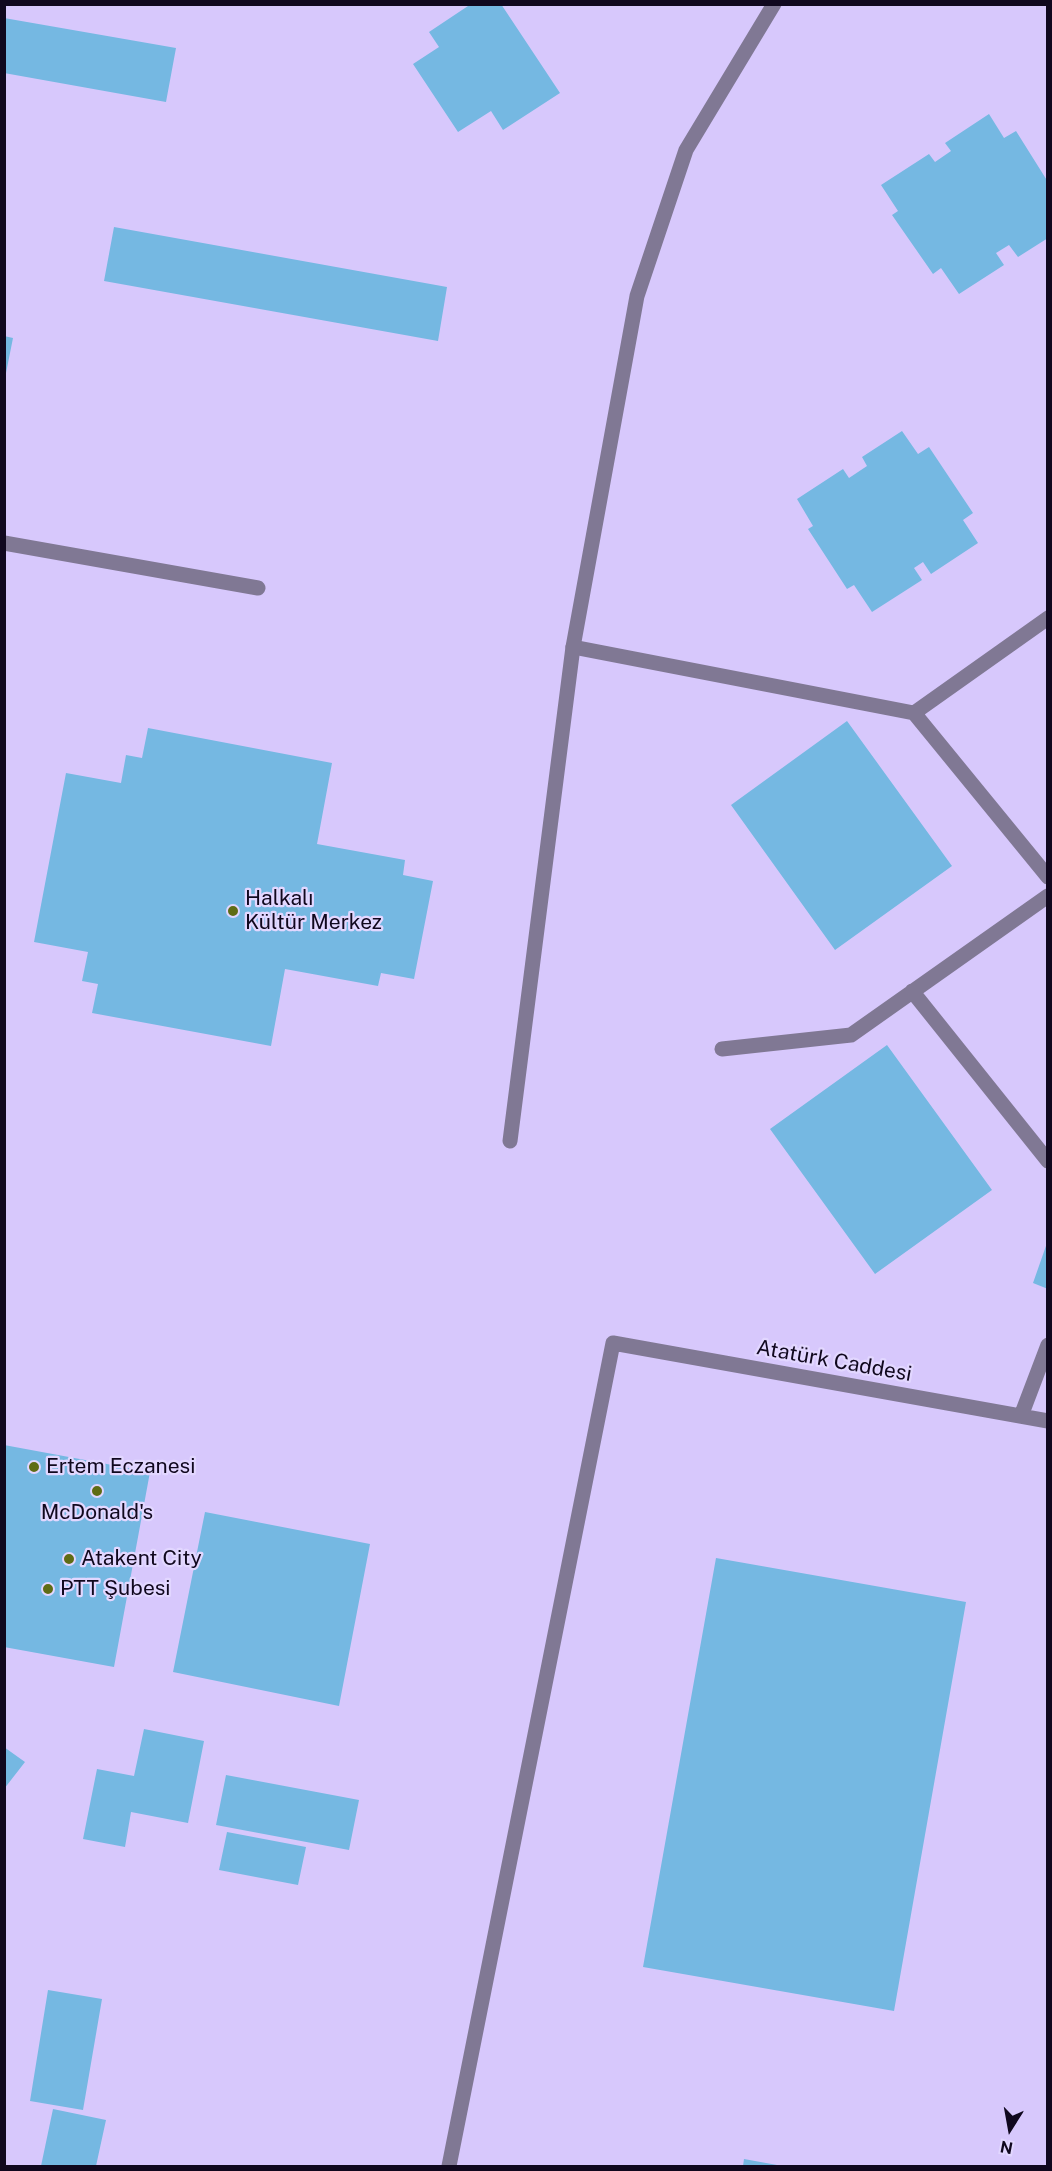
<!DOCTYPE html>
<meta charset="utf-8">
<style>
body{margin:0}
#map{position:relative;width:1052px;height:2171px;overflow:hidden;background:#d7c8fc;font-family:"Public Sans",sans-serif}
canvas{display:block}
.frame{position:absolute;inset:0;border:6px solid #10081e;pointer-events:none}
.north{position:absolute;left:980px;top:2099px;width:60px;height:60px;-webkit-text-stroke:4px #e2d7ff;paint-order:stroke;rotate:191deg;font-size:16px;font-weight:700;line-height:24px;text-align:center;color:#10081e}
.north::after{content:'';display:block;margin:auto;width:21px;height:27px;background:#10081e;clip-path:polygon(50% 0,100% 100%,50% 72%,0 100%)}
</style>
<div id="map">
<canvas width="1052" height="2171"></canvas>
<div class="frame"></div>
<div class="north">N</div>
</div>
<script>
const ctx = document.querySelector('canvas').getContext('2d');
ctx.lineJoin = 'round';
function fill(path, color) { ctx.fillStyle = color; ctx.fill(path, 'evenodd'); }
function strokePath(path, color, width, dash) { ctx.strokeStyle = color; ctx.lineWidth = width; ctx.lineCap = dash ? 'butt' : 'round'; ctx.setLineDash(dash || []); ctx.stroke(path); }
function write(font, color, halo, rows, align = 'center') {
  ctx.font = font + ' "Public Sans",sans-serif'; ctx.lineWidth = 4.5; ctx.setLineDash([]); ctx.textBaseline = 'middle'; ctx.strokeStyle = halo; ctx.fillStyle = color; for (const [text, x, y, turn = 0] of rows) {
    ctx.save(); ctx.translate(x, y); ctx.rotate((+turn || 0) * Math.PI / 180); ctx.textAlign = isNaN(turn) ? turn : align; if (halo) ctx.strokeText(text, 0, 0); ctx.fillText(text, 0, 0); ctx.restore();
  }
}
const building = new Path2D(`
 M471 4H501L560 93 503 130 491 111 458 132 413 64 439 47 429 32Z
 M4 18 176 48 166 102 4 73Z
 M989 114 1004 138 1016 131 1048 182V238L1018 257 1009 245 996 253 1004 265 959 294 941 268 933 274 892 215 898 211 881 185 929 154 935 162 951 151 945 143Z
 M114 227 447 287 438 341 104 281Z
 M4 336 13 338 6 373H4Z
 M902 431 918 454 929 447 973 513 963 520 978 543 931 574 923 562 914 568 922 580 872 612 854 585 847 589 808 529 813 526 797 499 843 469 849 478 867 466 862 457Z
 M847 721 952 866 835 950 731 805Z
 M148 728 332 763 317 844 405 860 403 875 433 881 414 979 381 973 378 986 285 969 271 1046 92 1013 98 984 82 981 88 952 34 942 66 773 121 783 126 755 142 758Z
 M887 1045 992 1190 875 1274 770 1129Z
 M1047 1243H1048V1289L1033 1283Z
 M4 1445 150 1472 114 1667 4 1647Z
 M205 1512 370 1544 339 1706 173 1672Z
 M716 1558 966 1602 894 2011 643 1967Z
 M144 1729 204 1741 188 1823 131 1812 125 1847 83 1839 97 1769 134 1776Z
 M4 1747 25 1762 4 1789Z
 M226 1775 359 1800 349 1850 216 1825Z
 M227 1832 306 1847 298 1885 219 1870Z
 M48 1990 102 1999 83 2110 30 2101Z
 M53 2109 106 2120 96 2166H41Z
 M744 2159 777 2165V2166H743Z`);
const lane = new Path2D(`
 M1048 618 914 713 1048 877
 M573 647 914 713`);
const street = new Path2D(`
 M4 543 258 588
 M912 991 1048 1161
 M722 1049 851 1035 1048 896
 M510 1141 573 647 637 296 686 150 774 4
 M1021 1416 1048 1345
 M449 2166 613 1343 1048 1421`);
const markers = [
 [233,911,6,"#5f6c15"],
 [34,1467,6,"#5f6c15"],
 [97,1491,6,"#5f6c15"],
 [69,1559,6,"#5f6c15"],
 [48,1589,6,"#5f6c15"]
];
const poiNames = [
 ["Halkalı",245,899],
 ["Kültür Merkez",245,923],
 ["Ertem Eczanesi",46,1467],
 ["McDonald's",97,1513,"center"],
 ["Atakent City",81,1559],
 ["PTT Şubesi",60,1589]
];
const streetNames = [
 ["Atatürk Caddesi",834,1361,10]
];
fill(building, '#75b8e2');
strokePath(lane, '#807894', 15);
strokePath(street, '#807894', 15);
for (const [x, y, r, color] of markers) { const dot = new Path2D(); dot.arc(x, y, r, 0, 2 * Math.PI); ctx.fillStyle = color; ctx.fill(dot); strokePath(dot, '#e2d7ff', 2); }
write('21px', '#10081e', '#e2d7ff', poiNames, 'left');
write('21px', '#10081e', '#e2d7ff', streetNames);
</script>
